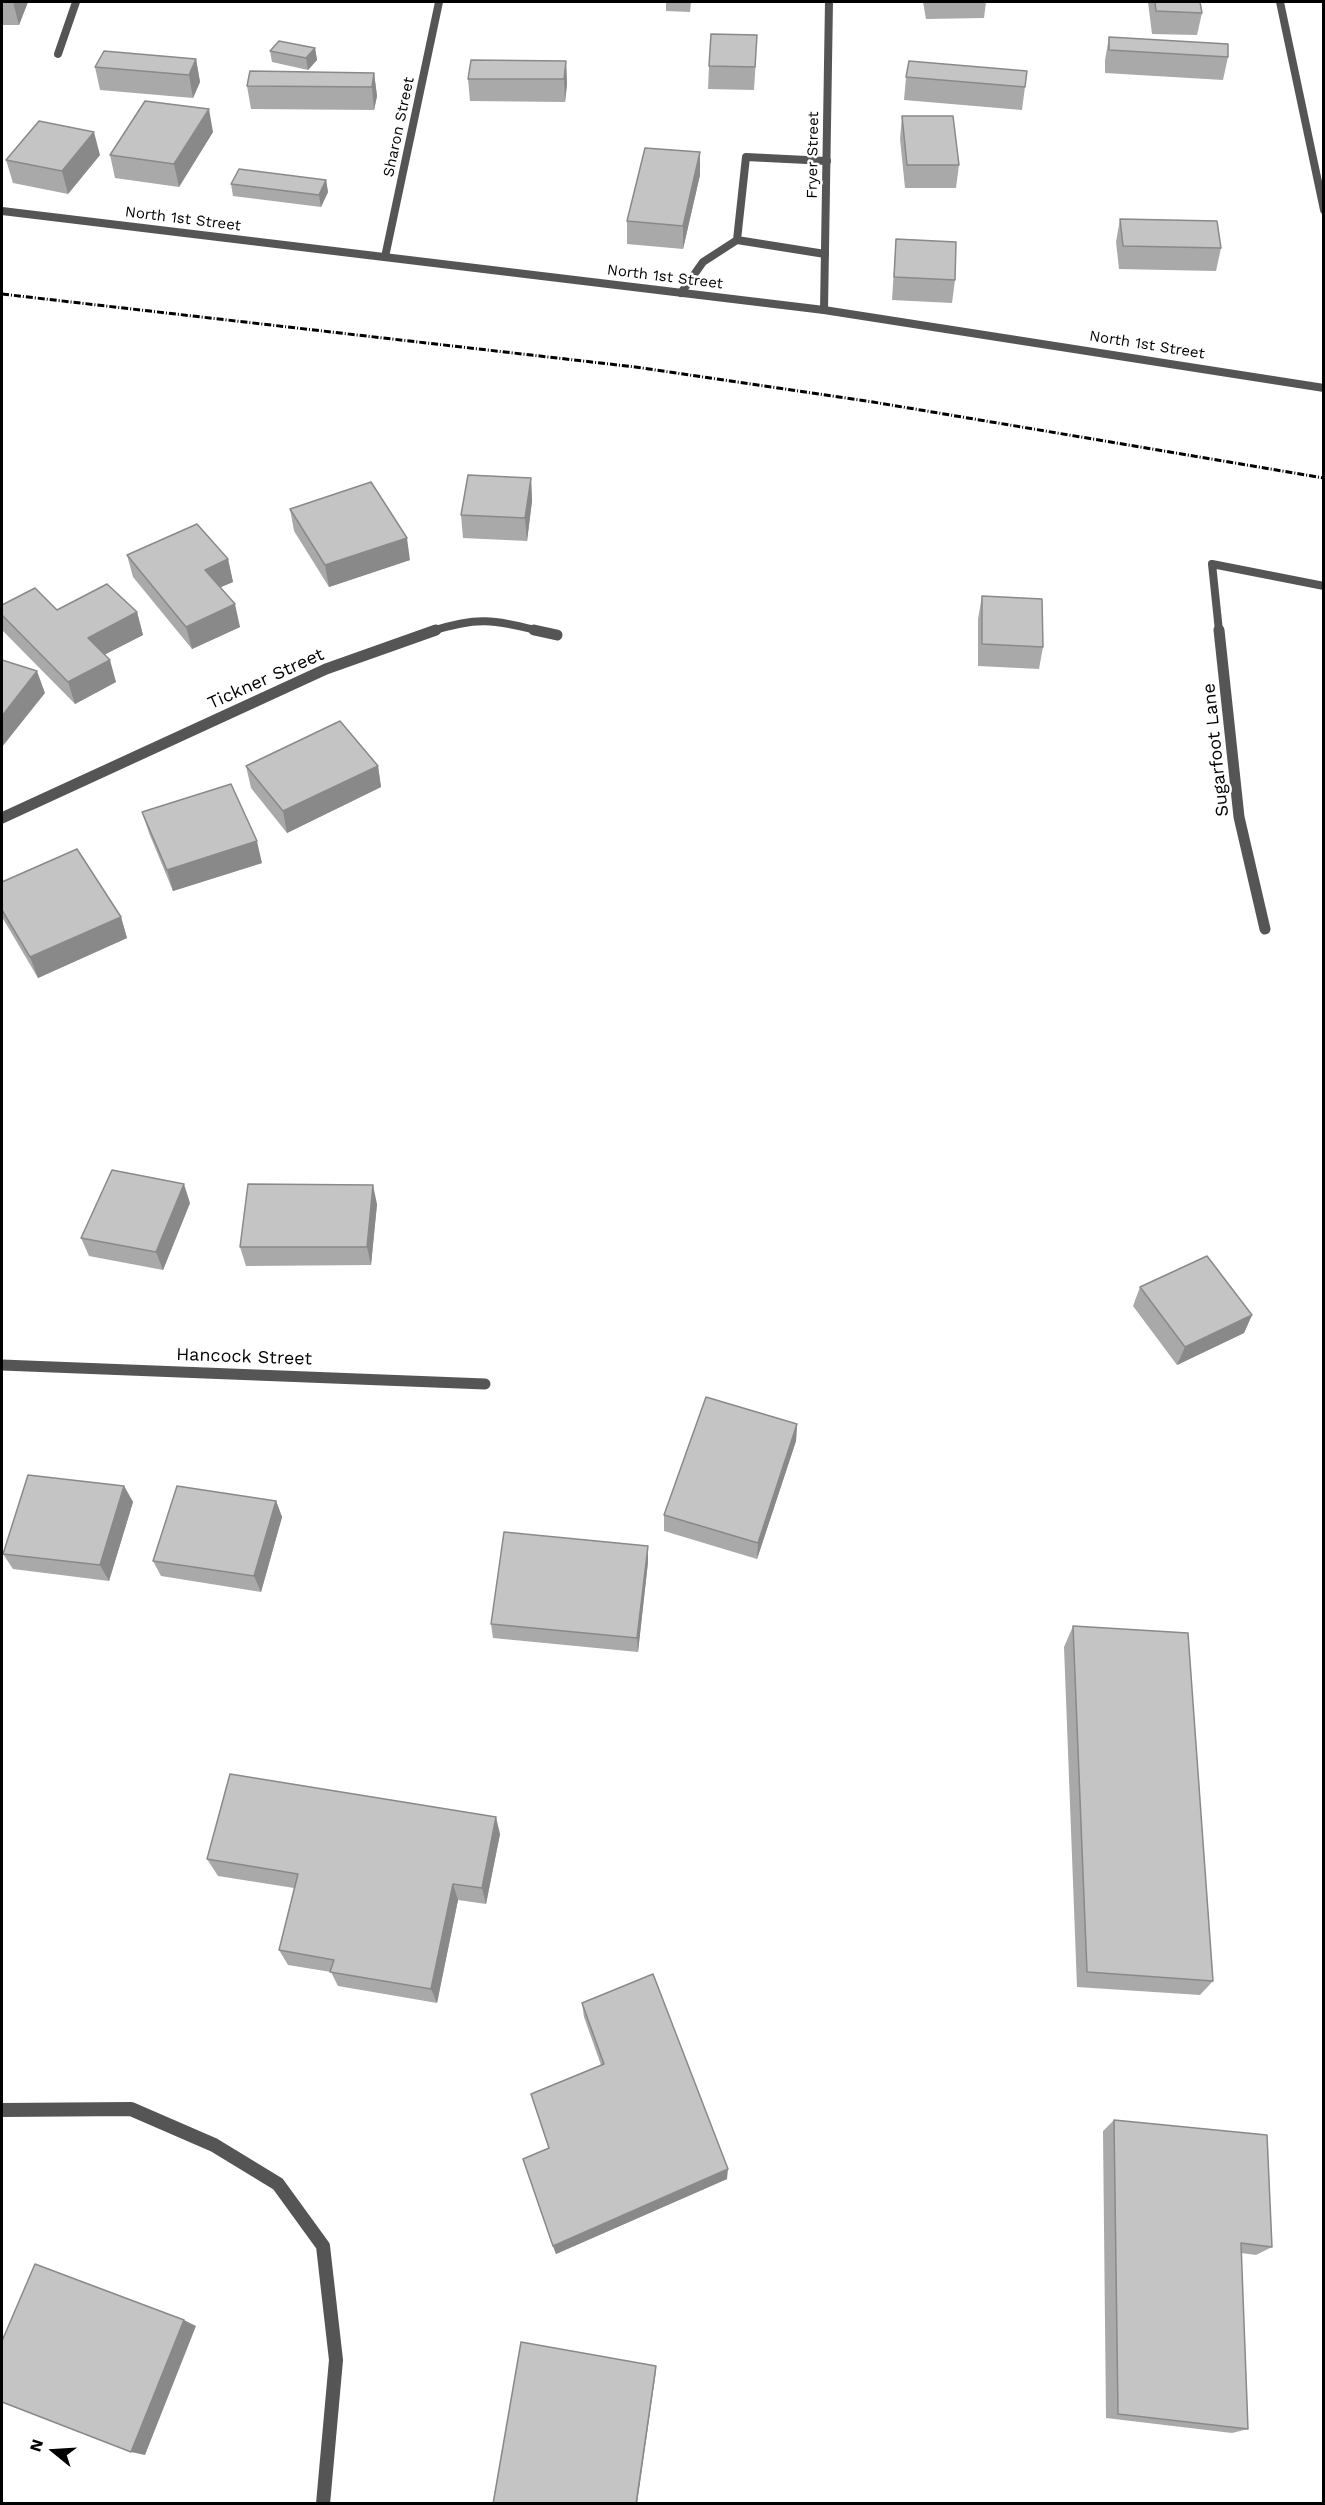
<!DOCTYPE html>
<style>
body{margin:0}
#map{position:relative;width:1325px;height:2505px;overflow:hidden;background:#fff;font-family:"Work Sans",sans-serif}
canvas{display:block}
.frame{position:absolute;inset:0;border:3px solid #000;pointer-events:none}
.north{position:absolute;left:24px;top:2421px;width:60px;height:60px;-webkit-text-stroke:4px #fff;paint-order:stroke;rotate:288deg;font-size:16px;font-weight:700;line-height:24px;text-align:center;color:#000}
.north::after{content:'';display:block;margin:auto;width:21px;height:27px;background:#000;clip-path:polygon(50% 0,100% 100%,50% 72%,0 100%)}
</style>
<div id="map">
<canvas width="1325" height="2505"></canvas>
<div class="frame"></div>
<div class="north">N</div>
</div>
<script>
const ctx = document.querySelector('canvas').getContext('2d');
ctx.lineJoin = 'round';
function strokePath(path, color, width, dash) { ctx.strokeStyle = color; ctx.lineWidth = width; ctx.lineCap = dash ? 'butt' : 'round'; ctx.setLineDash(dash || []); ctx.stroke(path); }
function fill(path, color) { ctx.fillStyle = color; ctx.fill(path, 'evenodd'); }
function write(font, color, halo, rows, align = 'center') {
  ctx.font = font + ' "Work Sans",sans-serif'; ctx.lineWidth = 5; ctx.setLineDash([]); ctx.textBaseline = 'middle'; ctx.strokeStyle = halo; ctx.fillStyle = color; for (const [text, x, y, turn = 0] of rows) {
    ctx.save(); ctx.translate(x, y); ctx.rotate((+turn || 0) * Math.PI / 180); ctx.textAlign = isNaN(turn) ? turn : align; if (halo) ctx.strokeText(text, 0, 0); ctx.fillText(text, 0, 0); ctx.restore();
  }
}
const service = new Path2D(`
 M737 240 825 254
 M681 293 703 262 737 240 746 157 827 161`);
const minorFar2 = new Path2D(`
 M1280 2 1324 210
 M58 54 76 2
 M385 257 439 2
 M824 310 829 2
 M432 631C479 616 493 620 540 631
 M1219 631 1212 564 1324 586`);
const minorFar1 = new Path2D(`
 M534 630 557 635
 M1219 630 1239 817 1265 929
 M2 818 326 669 436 630
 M2 1365 485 1384`);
const minor = new Path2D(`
 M2 2110 131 2109 214 2145 278 2184 323 2246 336 2360 323 2504`);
const tertiary = new Path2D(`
 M2 211 824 310 1324 388`);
const rail = new Path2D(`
 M2 294 635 367 873 402 1324 478`);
const wall = new Path2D(`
 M2 2H28L19 25H2Z
 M666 2H691L690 12 666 11Z
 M923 2H986L984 18 926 19Z
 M1148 2H1200L1202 13 1197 35 1152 34Z
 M1109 37 1228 57 1223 80 1105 73V60Z
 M315 48 317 60 308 70 272 62 270 51Z
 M756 58 754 90 708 89 709 66Z
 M196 59 200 82 193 98 100 90 95 67Z
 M566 61 567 84 565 102 470 101 468 79Z
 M1027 71 1022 110 904 100 906 77Z
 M374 73 377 96 374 110 251 109 247 86Z
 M902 116 959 165 956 188H905L900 139Z
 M213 132 179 187 115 178 110 155Z
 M700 152V175L683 249 627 244V221Z
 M100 155 68 194 13 183 6 160Z
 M326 180 328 192 321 207 233 196 231 184Z
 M1120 219 1221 248 1216 271 1119 269 1116 242Z
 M896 239 955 280 952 303 892 300Z
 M531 478 532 501 527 541 463 538 461 515Z
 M290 509 410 560 329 587 294 531Z
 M127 555 228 559 233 582 220 587 240 627 192 649 133 577Z
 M982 596 1043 647 1039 669 978 666V619Z
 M2 605 57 610 137 612 143 635 104 655 116 682 75 704 3 631 2 628Z
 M246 766H378L381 787 287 833 251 788Z
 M142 812 262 863 173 891 149 833Z
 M2 882 121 917 127 938 38 978 2 917Z
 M190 1203 163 1270 89 1256 81 1238Z
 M377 1204 371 1265 246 1266 240 1247Z
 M1140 1287 1252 1315 1244 1333 1177 1365 1133 1306Z
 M797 1424 796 1441 757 1559 664 1531V1515Z
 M124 1486 133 1502 109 1581 13 1569 3 1554Z
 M276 1501 282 1517 261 1592 161 1576 153 1561Z
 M648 1546V1562L638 1652 493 1638 491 1624Z
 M1073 1626 1213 1981 1200 1995 1077 1987 1064 1647Z
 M500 1834 486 1904 458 1900 437 2003 338 1986 331 1972 288 1965 279 1950 294 1888 218 1876 207 1859Z
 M582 2003 727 2179 556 2254 523 2159 549 2149 531 2094 601 2065 584 2017Z
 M1114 2120 1272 2247 1256 2255 1241 2253 1248 2429 1232 2433 1106 2418 1103 2131Z`);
const shadedWall = new Path2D(`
 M13 2H28L19 25Z
 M315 48 317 60 308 70 306 58Z
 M196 59 200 82 193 98 189 75Z
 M566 61 567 84 565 102 564 79Z
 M374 73 377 96 374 110 372 87Z
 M209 109 213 132 179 187 174 164Z
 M94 132 100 155 68 194 62 171Z
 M700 152V175L683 249V226Z
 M326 180 328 192 321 207 319 195Z
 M531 478 532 501 527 541 525 518Z
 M407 538 410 560 329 587 325 565Z
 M228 559 233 582 210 592 205 570Z
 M235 604 240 627 192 649 186 627Z
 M137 612 143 635 94 660 88 638Z
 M110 660 116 682 75 704 68 682Z
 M37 671 45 693 2 747V716Z
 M378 766 381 787 287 833 283 811Z
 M257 841 262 863 173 891 167 870Z
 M121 917 127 938 38 978 30 957Z
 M184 1184 190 1203 163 1270 156 1252Z
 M373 1185 377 1204 371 1265 367 1247Z
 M1252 1315 1244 1333 1177 1365 1185 1347Z
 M797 1424 796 1441 757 1559 758 1543Z
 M124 1486 133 1502 109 1581 100 1565Z
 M276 1501 282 1517 261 1592 254 1576Z
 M648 1546V1562L638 1652 637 1638Z
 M496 1817 500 1834 486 1904 482 1888Z
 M453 1884 458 1900 437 2003 431 1989Z
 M728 2169 727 2179 556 2254 553 2246Z
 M184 2320 196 2326 145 2455 131 2452Z
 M656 2366V2371L637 2504H636Z`);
const building = new Path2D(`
 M1155 2H1200L1202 13 1156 11Z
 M711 34 757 35 755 67 709 66Z
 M1109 37 1228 44V57L1109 50Z
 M279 41 315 48 306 58 270 51Z
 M104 51 196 59 189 75 95 67Z
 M471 60 566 61 564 79H468Z
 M909 61 1027 71 1025 87 906 77Z
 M250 71 374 73 372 87 247 86Z
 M145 101 209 109 174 164 110 155Z
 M902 116H953L959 165H907Z
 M39 121 94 132 62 171 6 160Z
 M645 148 700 152 683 226 627 221Z
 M239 169 326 180 319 195 231 184Z
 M1120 219 1217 221 1221 248 1123 246Z
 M896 239 956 242 955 280 894 277Z
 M468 475 531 478 525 518 461 515Z
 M371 482 407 538 325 565 290 509Z
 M197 524 228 559 205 570 235 604 186 627 127 555Z
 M107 584 137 612 88 638 110 660 68 682 2 615V605L35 588 57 610Z
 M982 596 1042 599 1043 647 982 644Z
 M2 660 37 671 2 716Z
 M340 721 378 766 283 811 246 766Z
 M231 784 257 841 167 870 142 812Z
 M77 849 121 917 30 957 2 910V882Z
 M112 1170 184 1184 156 1252 81 1238Z
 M248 1184 373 1185 367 1247H240Z
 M1207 1256 1252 1315 1185 1347 1140 1287Z
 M706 1397 797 1424 758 1543 664 1515Z
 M28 1475 124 1486 100 1565 3 1554Z
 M177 1486 276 1501 254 1576 153 1561Z
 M504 1532 648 1546 637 1638 491 1624Z
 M1073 1626 1188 1633 1213 1981 1087 1972Z
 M230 1774 496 1817 482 1888 453 1884 431 1989 330 1972 334 1960 279 1950 298 1874 207 1859Z
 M653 1974 728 2169 553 2246 523 2159 549 2148 531 2094 604 2064 582 2003Z
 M1114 2120 1267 2135 1272 2247 1241 2243 1248 2429 1118 2414Z
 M35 2264 184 2320 131 2452 2 2402V2341Z
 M521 2342 656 2366 636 2504H493Z`);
const farStreetnames = [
 ["Sharon Street",399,127,-78],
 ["Fryer Street",813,155,-89],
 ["North 1st Street",183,219,7],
 ["North 1st Street",665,277,7],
 ["North 1st Street",1147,345,9]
];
const streetNames = [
 ["Tickner Street",266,679,-24],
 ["Sugarfoot Lane",1216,750,-96],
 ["Hancock Street",244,1357,2]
];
strokePath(service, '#555', 8);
strokePath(minorFar2, '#555', 8);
strokePath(minorFar1, '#555', 11);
strokePath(minor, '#555', 14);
strokePath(tertiary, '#555', 8);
strokePath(rail, '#000', 3, [7, 2, 1, 2]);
fill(wall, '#a9a9a9');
fill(shadedWall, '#898989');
fill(building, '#c4c4c4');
strokePath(building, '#898989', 1.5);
write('15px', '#000', '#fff', farStreetnames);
write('18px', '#000', '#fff', streetNames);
</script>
